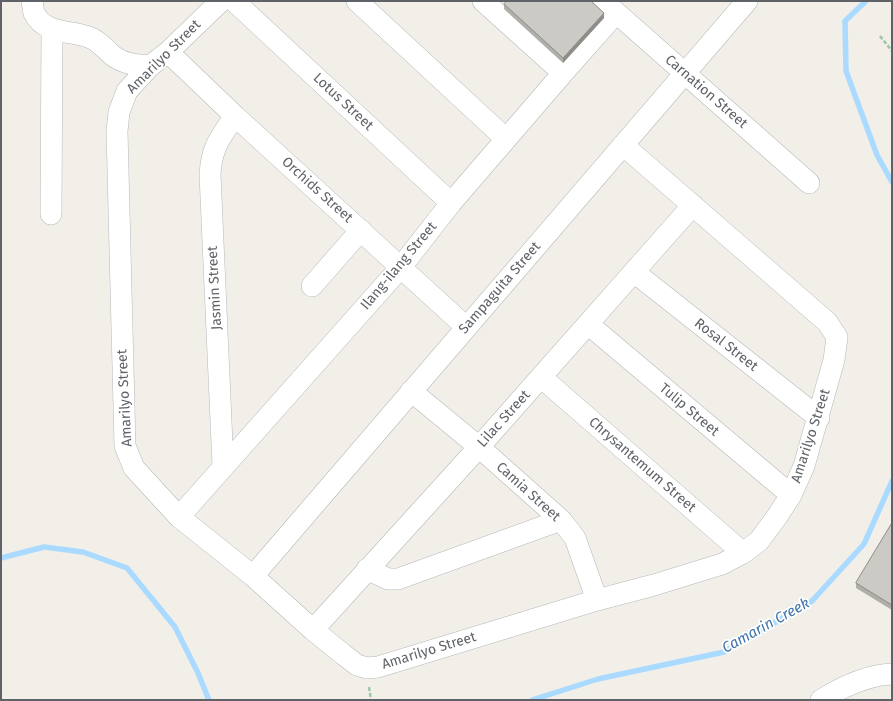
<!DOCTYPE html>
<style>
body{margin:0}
#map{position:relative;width:893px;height:701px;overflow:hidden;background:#f1efe8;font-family:"Fira Sans",sans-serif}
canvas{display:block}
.frame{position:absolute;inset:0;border:2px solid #5f6368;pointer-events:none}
</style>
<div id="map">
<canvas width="893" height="701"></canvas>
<div class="frame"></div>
</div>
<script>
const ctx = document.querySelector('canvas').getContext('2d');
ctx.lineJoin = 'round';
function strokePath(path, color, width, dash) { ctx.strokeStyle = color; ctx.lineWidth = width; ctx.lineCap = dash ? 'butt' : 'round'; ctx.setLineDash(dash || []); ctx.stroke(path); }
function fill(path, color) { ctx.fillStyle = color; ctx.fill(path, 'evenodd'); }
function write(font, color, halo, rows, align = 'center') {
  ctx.font = font + ' "Fira Sans",sans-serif'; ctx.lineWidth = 3.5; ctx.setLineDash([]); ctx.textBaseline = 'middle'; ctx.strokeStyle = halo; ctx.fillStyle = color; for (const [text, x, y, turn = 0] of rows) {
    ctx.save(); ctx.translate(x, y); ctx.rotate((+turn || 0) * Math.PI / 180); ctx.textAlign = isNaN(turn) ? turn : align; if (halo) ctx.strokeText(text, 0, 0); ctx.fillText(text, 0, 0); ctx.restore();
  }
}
const stream = new Path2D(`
 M866 1 845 21 846 71 877 155 892 182
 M1 558 44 547 83 552 127 568 175 627 198 673 209 700
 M532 700 598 679 724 652 812 601 864 544 892 481`);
const path = new Path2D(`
 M880 36 892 51
 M369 687 371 700`);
const minor = new Path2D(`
 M32 1C33 5 33 10 34 13 45 35 72 30 91 38 100 42 106 50 112 55 123 64 137 65 150 66
 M221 1 168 52 150 66 127 91 119 112 117 131 125 446 134 468 179 517 253 576 313 630 344 655 357 665 367 668 378 667 597 600 654 585 722 564 743 553 759 541 776 518 791 495 804 466 834 360 837 337 827 322 623 145
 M234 1 451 203
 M357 1 506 139
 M483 1 563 73
 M603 1 809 183
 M168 52 235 116 466 327
 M51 214 52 29
 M634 272 819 418
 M312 286 361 230
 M588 324 791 495
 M541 377 743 553
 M411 391 479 447 561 520 575 538 597 600
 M223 466 210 174C212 146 220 138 235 116
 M179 517 401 267 451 203 563 73 616 13
 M367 569 388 579H398L561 520
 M253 576 747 1
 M313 630 479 447 693 205
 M821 700C842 687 866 675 892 674`);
const wall = new Path2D(`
 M504 4 604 18 563 63 504 9Z
 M892 523V610L856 588V583Z`);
const shadedWall = new Path2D(`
 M604 13V18L563 63V58Z`);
const building = new Path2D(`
 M507 1H591L604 13 563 58 504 4Z
 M892 523V605L856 583Z`);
const streetNames = [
 ["Amarilyo Street",164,57,-45],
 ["Carnation Street",706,92,41],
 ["Lotus Street",343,102,43],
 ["Orchids Street",317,190,42],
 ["Ilang-ilang Street",399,266,-50],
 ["Jasmin Street",215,288,-93],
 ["Sampaguita Street",500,288,-49],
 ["Rosal Street",726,345,38],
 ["Amarilyo Street",125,398,-93],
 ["Tulip Street",689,410,40],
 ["Lilac Street",504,419,-48],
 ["Amarilyo Street",811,436,-72],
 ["Chrysantemum Street",642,465,41],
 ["Camia Street",528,492,42],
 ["Amarilyo Street",429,651,-17]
];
const waterNames = [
 ["Camarin Creek",766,626,-29]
];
strokePath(stream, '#aadaff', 5.5);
strokePath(minor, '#b5b8bc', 22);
strokePath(path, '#9cc7a9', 2.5, [4, 2]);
strokePath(minor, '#fff', 21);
fill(wall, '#afaea9');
fill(shadedWall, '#8f8d8a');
fill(building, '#cccac5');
strokePath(building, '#8f8d8a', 1);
write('14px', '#5f6368', '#fff', streetNames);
write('italic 15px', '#4174aa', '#fff', waterNames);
</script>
